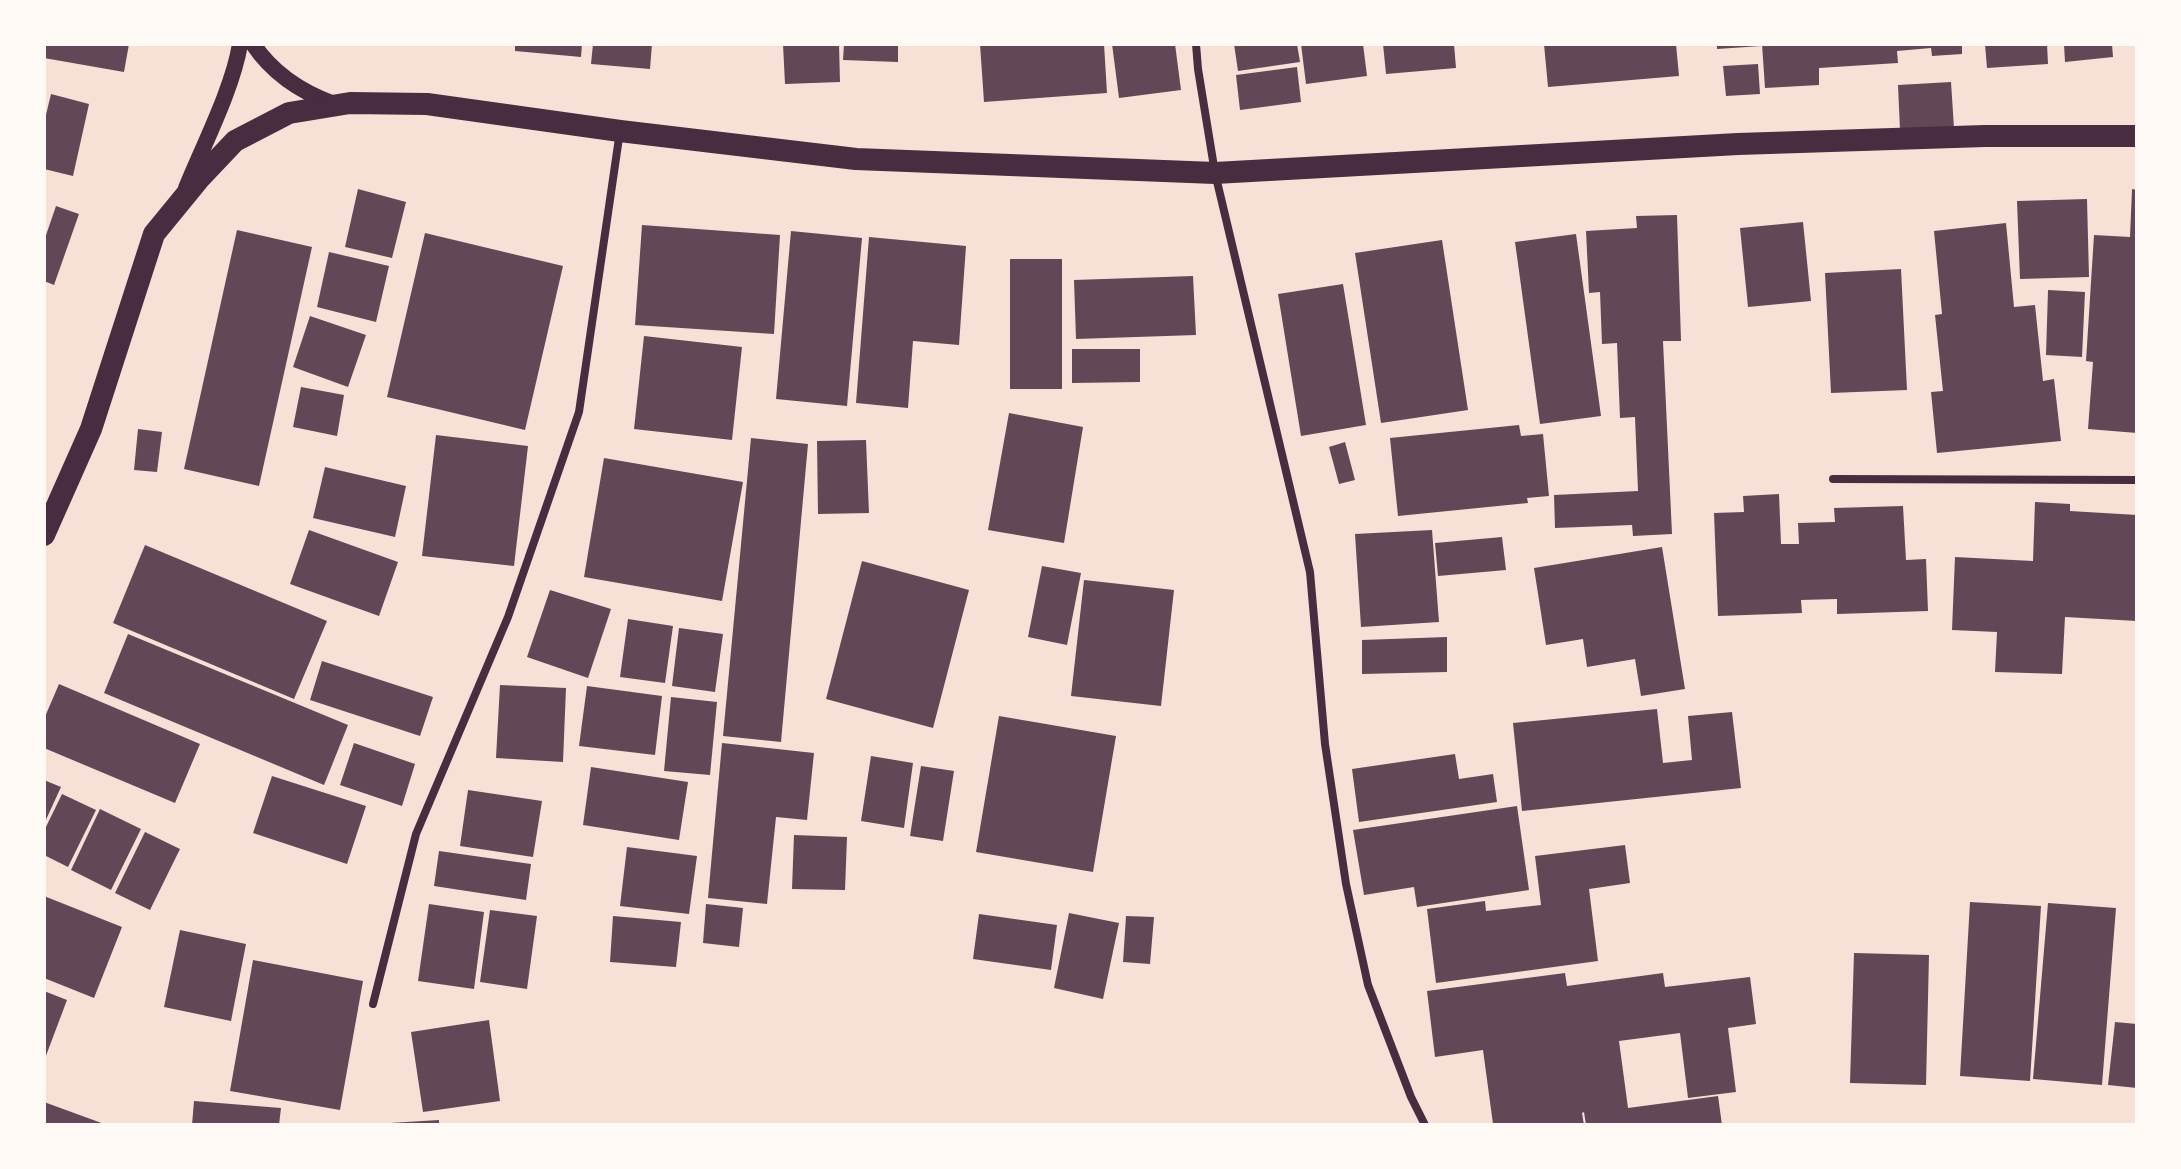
<!DOCTYPE html>
<style>
body{margin:0}
#map{position:relative;width:2181px;height:1169px;overflow:hidden;background:#f7e1d7;font-family:Figtree,sans-serif}
canvas{display:block}
.frame{position:absolute;inset:0;border:46px solid #fffaf5;pointer-events:none}
</style>
<div id="map">
<canvas width="2181" height="1169"></canvas>
<div class="frame"></div>
</div>
<script>
const ctx = document.querySelector('canvas').getContext('2d');
ctx.lineJoin = 'round';
function fill(path, color) { ctx.fillStyle = color; ctx.fill(path, 'evenodd'); }
function strokePath(path, color, width, dash) { ctx.strokeStyle = color; ctx.lineWidth = width; ctx.lineCap = dash ? 'butt' : 'round'; ctx.setLineDash(dash || []); ctx.stroke(path); }
const building = new Path2D(`
 M44 44H129L124 72 44 58Z
 M515 44H582L581 57 515 51Z
 M593 44H652L650 69 591 64Z
 M783 44H839L840 82 785 84Z
 M844 44H898V62L843 60Z
 M980 44H1104L1107 93 984 102Z
 M1112 44H1175L1181 90 1119 98Z
 M1234 44H1297L1300 62 1238 71Z
 M1301 44H1363L1367 76 1306 84Z
 M1383 44H1454L1456 68 1386 74Z
 M1544 44H1676L1679 76 1548 87Z
 M1717 44H1761V46L1717 49Z
 M1762 44H1962V54L1932 56 1931 48 1897 51 1898 63 1819 68V85L1765 88Z
 M1985 44H2047L2048 64 1987 68Z
 M2064 44H2112L2113 57 2065 62Z
 M1758 64 1760 94 1726 96 1723 66Z
 M1297 67 1301 102 1240 110 1236 75Z
 M1951 82 1954 128 1900 130 1898 85Z
 M51 94 89 104 73 176 44 169V123Z
 M358 189 406 202 392 258 345 247Z
 M2132 189 2137 190V433L2088 429 2093 362 2086 361 2094 235 2130 237Z
 M2087 199 2089 277 2020 279 2017 201Z
 M56 206 79 214 54 285 44 281V241Z
 M1677 215 1681 341H1663L1672 534 1633 536 1632 525 1555 528 1554 495 1638 491 1635 417 1620 418 1617 343 1602 344 1600 292 1589 293 1586 231 1637 228 1636 216Z
 M1803 222 1811 301 1748 307 1740 228Z
 M2006 223 2014 307 2035 305 2043 381 2054 379 2061 441 1937 453 1931 392 1943 391 1935 315 1942 314 1934 231Z
 M642 225 780 235 774 334 635 325Z
 M237 230 312 247 259 486 184 469Z
 M791 231 862 238 847 406 776 399Z
 M425 233 563 266 525 430 387 397Z
 M1576 234 1601 416 1540 424 1515 242Z
 M869 237 966 246 959 345 913 341 908 408 856 403Z
 M1442 240 1468 410 1381 423 1355 253Z
 M329 252 389 266 376 322 317 307Z
 M1010 259H1062V389H1010Z
 M1901 269 1907 390 1831 393 1825 273Z
 M1193 276 1196 335 1076 339 1074 280Z
 M1343 284 1366 425 1301 436 1278 294Z
 M2048 290 2085 292 2082 357 2046 355Z
 M310 316 366 335 348 387 293 367Z
 M644 336 742 347 732 440 634 429Z
 M1072 349H1140V382L1072 383Z
 M301 387 344 395 337 436 293 427Z
 M1009 413 1083 427 1064 543 988 530Z
 M1519 425 1521 436 1543 434 1549 496 1527 498 1528 503 1398 516 1390 438Z
 M138 429 162 432 157 472 134 470Z
 M436 435 528 446 514 566 422 556Z
 M751 438 808 444 781 742 723 736Z
 M866 440 869 513 818 514 817 441Z
 M1345 442 1355 480 1339 484 1329 447Z
 M604 458 743 482 722 601 584 577Z
 M325 467 406 486 395 537 313 518Z
 M1779 494 1781 544H1799L1798 523 1835 522 1834 508 1903 506 1906 560 1926 559 1928 611 1837 614V599L1801 600 1802 613 1718 616 1714 513 1744 512 1743 496Z
 M2035 502 2070 504V511L2137 515V621L2065 617 2062 674 1995 672 1997 632 1952 630 1955 557 2033 561Z
 M309 530 398 562 379 616 290 584Z
 M1432 530 1439 622 1361 627 1355 534Z
 M1502 537 1506 570 1438 576 1435 543Z
 M145 545 327 621 294 699 113 623Z
 M1662 547 1685 689 1641 696 1635 659 1587 667 1583 639 1546 645 1534 568Z
 M862 561 969 590 933 728 826 699Z
 M1042 566 1081 573 1067 645 1028 637Z
 M1084 580 1174 590 1161 706 1071 696Z
 M550 590 611 609 588 678 527 657Z
 M628 619 673 626 665 683 620 677Z
 M679 628 723 634 715 692 672 686Z
 M128 634 348 725 324 785 104 693Z
 M1447 637V672L1362 674V640Z
 M322 661 433 697 420 736 310 700Z
 M59 684 200 744 175 803 44 748V719Z
 M500 685 566 688 563 762 496 758Z
 M587 686 662 696 655 755 579 746Z
 M671 697 717 702 710 775 664 771Z
 M1657 709 1663 763 1692 760 1688 716 1732 712 1741 788 1522 811 1513 723Z
 M999 716 1116 736 1093 872 976 852Z
 M354 743 415 764 402 806 340 785Z
 M722 743 814 753 807 820 776 817 767 904 708 898Z
 M1455 754 1459 779 1493 774 1497 802 1359 822 1352 769Z
 M871 756 913 763 904 828 861 821Z
 M921 766 954 771 943 841 910 836Z
 M591 767 688 782 679 840 583 825Z
 M272 776 366 806 347 864 253 833Z
 M44 780 61 787 44 824Z
 M468 790 542 801 533 857 460 846Z
 M62 794 96 810 68 867 44 855V831Z
 M1517 806 1529 890 1417 907 1414 887 1364 895 1353 830Z
 M100 809 141 829 111 890 71 870Z
 M145 832 180 849 150 910 115 893Z
 M794 835 847 837 845 890 792 889Z
 M1625 845 1630 883 1589 889 1598 961 1436 983 1427 909 1485 901 1486 911 1541 905 1535 856Z
 M627 847 697 856 689 914 620 906Z
 M439 851 531 864 526 900 434 886Z
 M44 896 122 927 94 998 44 978Z
 M1970 902 2041 906 2030 1081 1960 1076Z
 M2048 903 2116 908 2102 1085 2033 1079Z
 M429 904 484 912 474 989 418 981Z
 M706 904 743 908 739 947 703 943Z
 M490 910 537 916 527 989 480 982Z
 M1069 913 1119 923 1103 999 1054 988Z
 M979 914 1057 925 1051 970 973 959Z
 M613 916 681 922 676 967 610 962Z
 M1126 916 1154 917 1150 964 1123 962Z
 M180 930 246 944 231 1021 164 1007Z
 M1854 953 1929 955 1926 1085 1850 1083Z
 M253 960 363 981 340 1110 230 1091Z
 M1565 973 1567 986 1663 973 1665 987 1750 977 1756 1024 1728 1028 1736 1092 1688 1098 1680 1033 1619 1041 1628 1108 1718 1096 1722 1125H1586L1584 1112 1582 1113 1584 1125 1493 1124 1483 1050 1435 1057 1427 991Z
 M44 991 67 1000 44 1061Z
 M489 1020 500 1101 423 1112 411 1032Z
 M2115 1022 2137 1024V1088L2108 1085Z
 M194 1101 281 1108 279 1125H192Z
 M44 1102 107 1125H44Z
 M439 1120V1125H390V1123Z`);
const minor = new Path2D(`
 M1196 44 1198 69 1215 173 1310 572 1325 744 1346 884 1368 985 1411 1097 1425 1125
 M1833 479 2137 480
 M373 1004 416 834 508 617 579 412 620 131`);
const secondary = new Path2D(`
 M253 44C273 74 301 92 334 104
 M186 188C203 146 233 88 240 44`);
const trunk = new Path2D(`
 M44 535 91 429 154 234 199 179 235 141 289 113 350 103 427 104 620 131 856 159 1215 173 1738 144 1985 136H2137`);
fill(building, '#644757');
strokePath(minor, '#4a2c40', 8);
strokePath(secondary, '#4a2c40', 16);
strokePath(trunk, '#4a2c40', 22);
</script>
